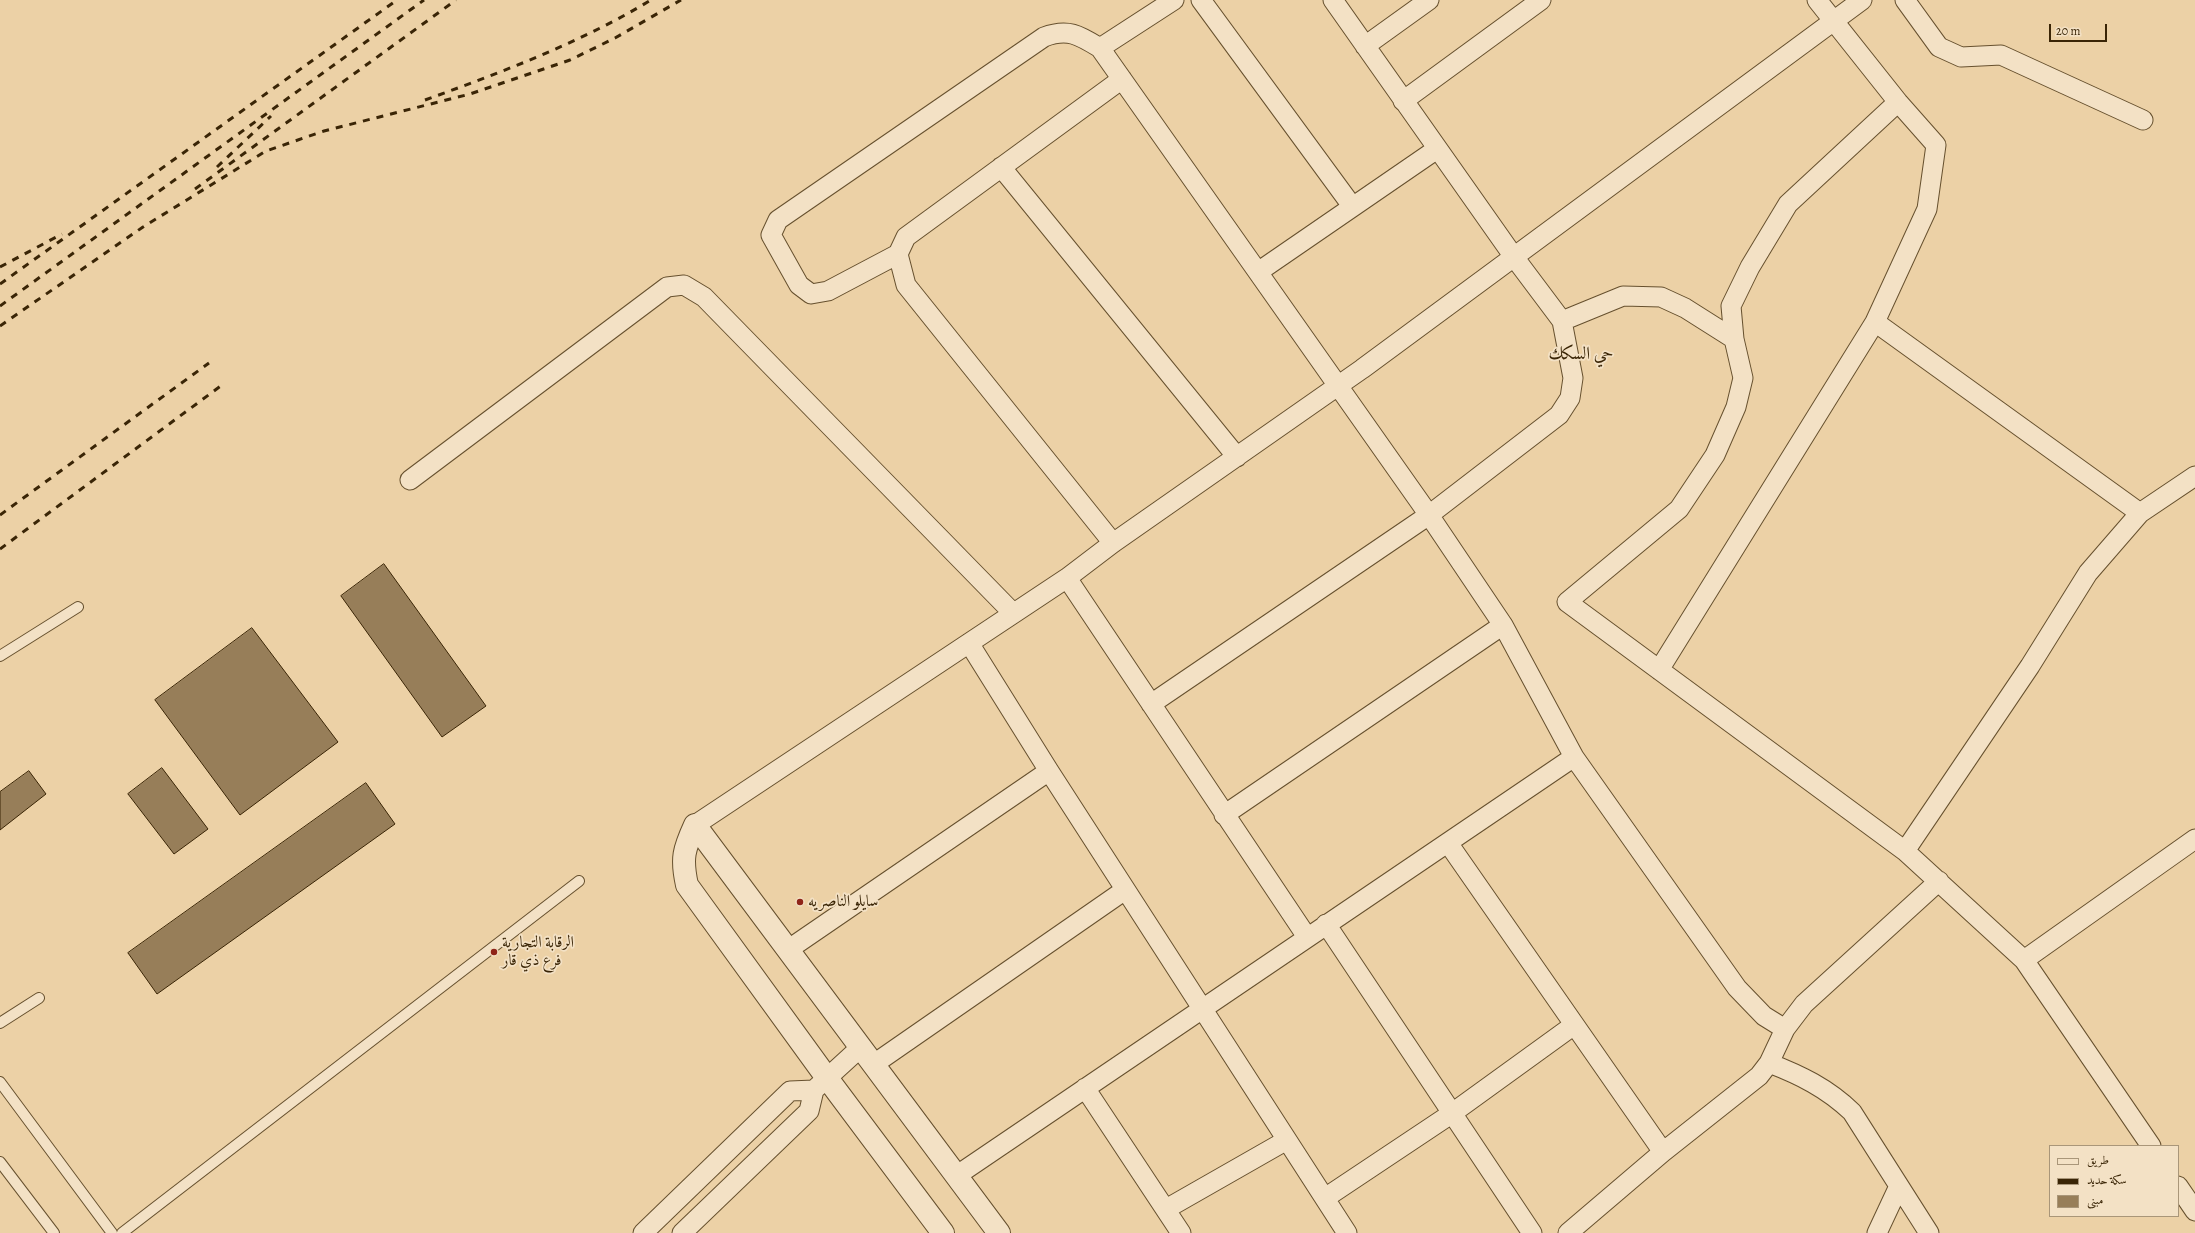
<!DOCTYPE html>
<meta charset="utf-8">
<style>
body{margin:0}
#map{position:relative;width:2195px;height:1233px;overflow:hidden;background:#ecd1a6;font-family:Alegreya,Amiri,serif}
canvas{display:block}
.legend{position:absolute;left:2049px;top:1145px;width:130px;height:72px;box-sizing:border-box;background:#f3e1c5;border:1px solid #a99679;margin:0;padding:5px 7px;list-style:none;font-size:12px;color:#3a2506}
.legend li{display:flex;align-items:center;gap:8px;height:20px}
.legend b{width:20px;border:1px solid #a99679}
.scale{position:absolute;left:2049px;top:24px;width:58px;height:18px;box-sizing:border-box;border:2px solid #3a2506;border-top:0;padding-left:5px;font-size:12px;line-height:14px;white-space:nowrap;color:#3a2506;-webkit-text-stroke:3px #f3e1c5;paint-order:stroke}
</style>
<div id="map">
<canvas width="2195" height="1233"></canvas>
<ul class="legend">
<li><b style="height:5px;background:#f3e1c5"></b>طريق</li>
<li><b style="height:5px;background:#3a2506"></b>سكة حديد</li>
<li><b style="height:11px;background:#977e59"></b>مبنى</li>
</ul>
<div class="scale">20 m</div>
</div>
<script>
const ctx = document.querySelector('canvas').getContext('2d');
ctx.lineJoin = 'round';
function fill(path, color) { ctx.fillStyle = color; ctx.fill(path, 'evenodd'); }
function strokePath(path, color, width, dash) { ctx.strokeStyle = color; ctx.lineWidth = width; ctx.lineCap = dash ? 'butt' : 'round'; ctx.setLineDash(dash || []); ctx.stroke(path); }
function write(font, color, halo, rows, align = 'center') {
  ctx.font = font + ' Alegreya,Amiri,serif'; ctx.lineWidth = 3.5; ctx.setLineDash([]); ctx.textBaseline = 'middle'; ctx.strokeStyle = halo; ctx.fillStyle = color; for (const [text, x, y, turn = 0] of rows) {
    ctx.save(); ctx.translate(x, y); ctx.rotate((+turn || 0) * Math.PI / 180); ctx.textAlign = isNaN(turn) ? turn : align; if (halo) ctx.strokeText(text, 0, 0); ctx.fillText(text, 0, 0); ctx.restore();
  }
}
const building = new Path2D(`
 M384 564 486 706 442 737 341 596Z
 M252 628 338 742 240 815 155 700Z
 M162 768 208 829 174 854 128 794Z
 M29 771 46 794 0 830V792Z
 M366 783 395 824 157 994 128 953Z`);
const service = new Path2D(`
 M0 656 78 607
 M0 1023 39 998
 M0 1082 112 1233
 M0 1162 54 1233
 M122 1233 579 881`);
const minor = new Path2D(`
 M1201 0 1352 206
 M1905 0 1939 47 1961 57 2001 55 2143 120
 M1365 46 1429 0
 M1100 48 1174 0
 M1403 101 1541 0
 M1898 102 1788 204 1750 267 1731 306 1734 339 1743 378 1736 407 1715 455 1679 509 1567 602 1905 851 2024 960 2151 1146
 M1001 167 1237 457
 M898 254 828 291 811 294 799 285 771 235 778 220 1044 37C1068 28 1079 35 1100 48L1429 515 1559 415 1570 398 1573 378 1562 321 1514 257 1333 0
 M1258 272 1437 149
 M1562 321 1623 296 1661 297 1685 308 1734 339
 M1875 322 2140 513
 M410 480 667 287 684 285 704 297 1013 613
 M1113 543 906 285 898 254 906 237 1122 79
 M1067 578 1307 937
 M969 643 1049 771 1347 1233
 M1659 670 1875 322 1927 209 1936 145 1898 102 1817 0
 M1151 704 1429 515 1503 625 1574 757 1737 988 1764 1016 1785 1029
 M1224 815 1503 625
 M695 825 1067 578 1113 543 1362 369 1862 0
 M1448 843 1663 1152
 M1905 851 2030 666 2088 573 2140 513 2195 476
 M1326 924 1532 1233
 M789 949 1049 771
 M2024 960 2195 839
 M1769 1063C1800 1075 1827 1088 1852 1112L1929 1233
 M874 1064 1125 890
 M1085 1088 1181 1233
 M956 1176 1574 757
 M2178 1186 2195 1211
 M1325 1198 1451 1114 1574 1025
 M1166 1209 1287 1140
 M643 1233 790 1091 814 1090
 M682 1233 809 1111 814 1090 861 1047
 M1568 1233 1663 1152 1759 1076 1769 1063 1785 1029 1804 1004 1939 881
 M1877 1233 1899 1186`);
const tertiary = new Path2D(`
 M943 1233 827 1078 687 885C681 858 684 849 695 825L999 1233`);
const rail = new Path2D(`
 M425 100C502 72 580 43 651 0
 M217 167 271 116
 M195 189 456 0
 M0 267 62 234
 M0 284 397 0
 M0 306 424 0
 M0 326 143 227 266 151 324 131 470 94 570 60 615 38 681 0
 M0 515 209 363
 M0 549 222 385`);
const markers = [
 [800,902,4,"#8f2418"],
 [494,952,4,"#8f2418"]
];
const poiNames = [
 ["سايلو الناصريه",808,902],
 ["الرقابة التجارية",502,943],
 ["فرع ذي قار",502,961]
];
const quarterNames = [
 ["حي السكك",1581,355]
];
fill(building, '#977e59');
strokePath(building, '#3a2506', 1);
strokePath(service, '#66502e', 12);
strokePath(minor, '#66502e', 21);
strokePath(tertiary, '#66502e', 24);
strokePath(service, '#f3e1c5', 10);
strokePath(minor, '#f3e1c5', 19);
strokePath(tertiary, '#f3e1c5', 22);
strokePath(rail, '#3a2506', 3, [7, 7]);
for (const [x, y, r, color] of markers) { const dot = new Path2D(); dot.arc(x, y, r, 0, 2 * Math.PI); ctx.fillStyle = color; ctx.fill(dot); strokePath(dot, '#f3e1c5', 1.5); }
write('16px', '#3a2506', '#f3e1c5', poiNames, 'left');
write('18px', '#3a2506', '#f3e1c5', quarterNames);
</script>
